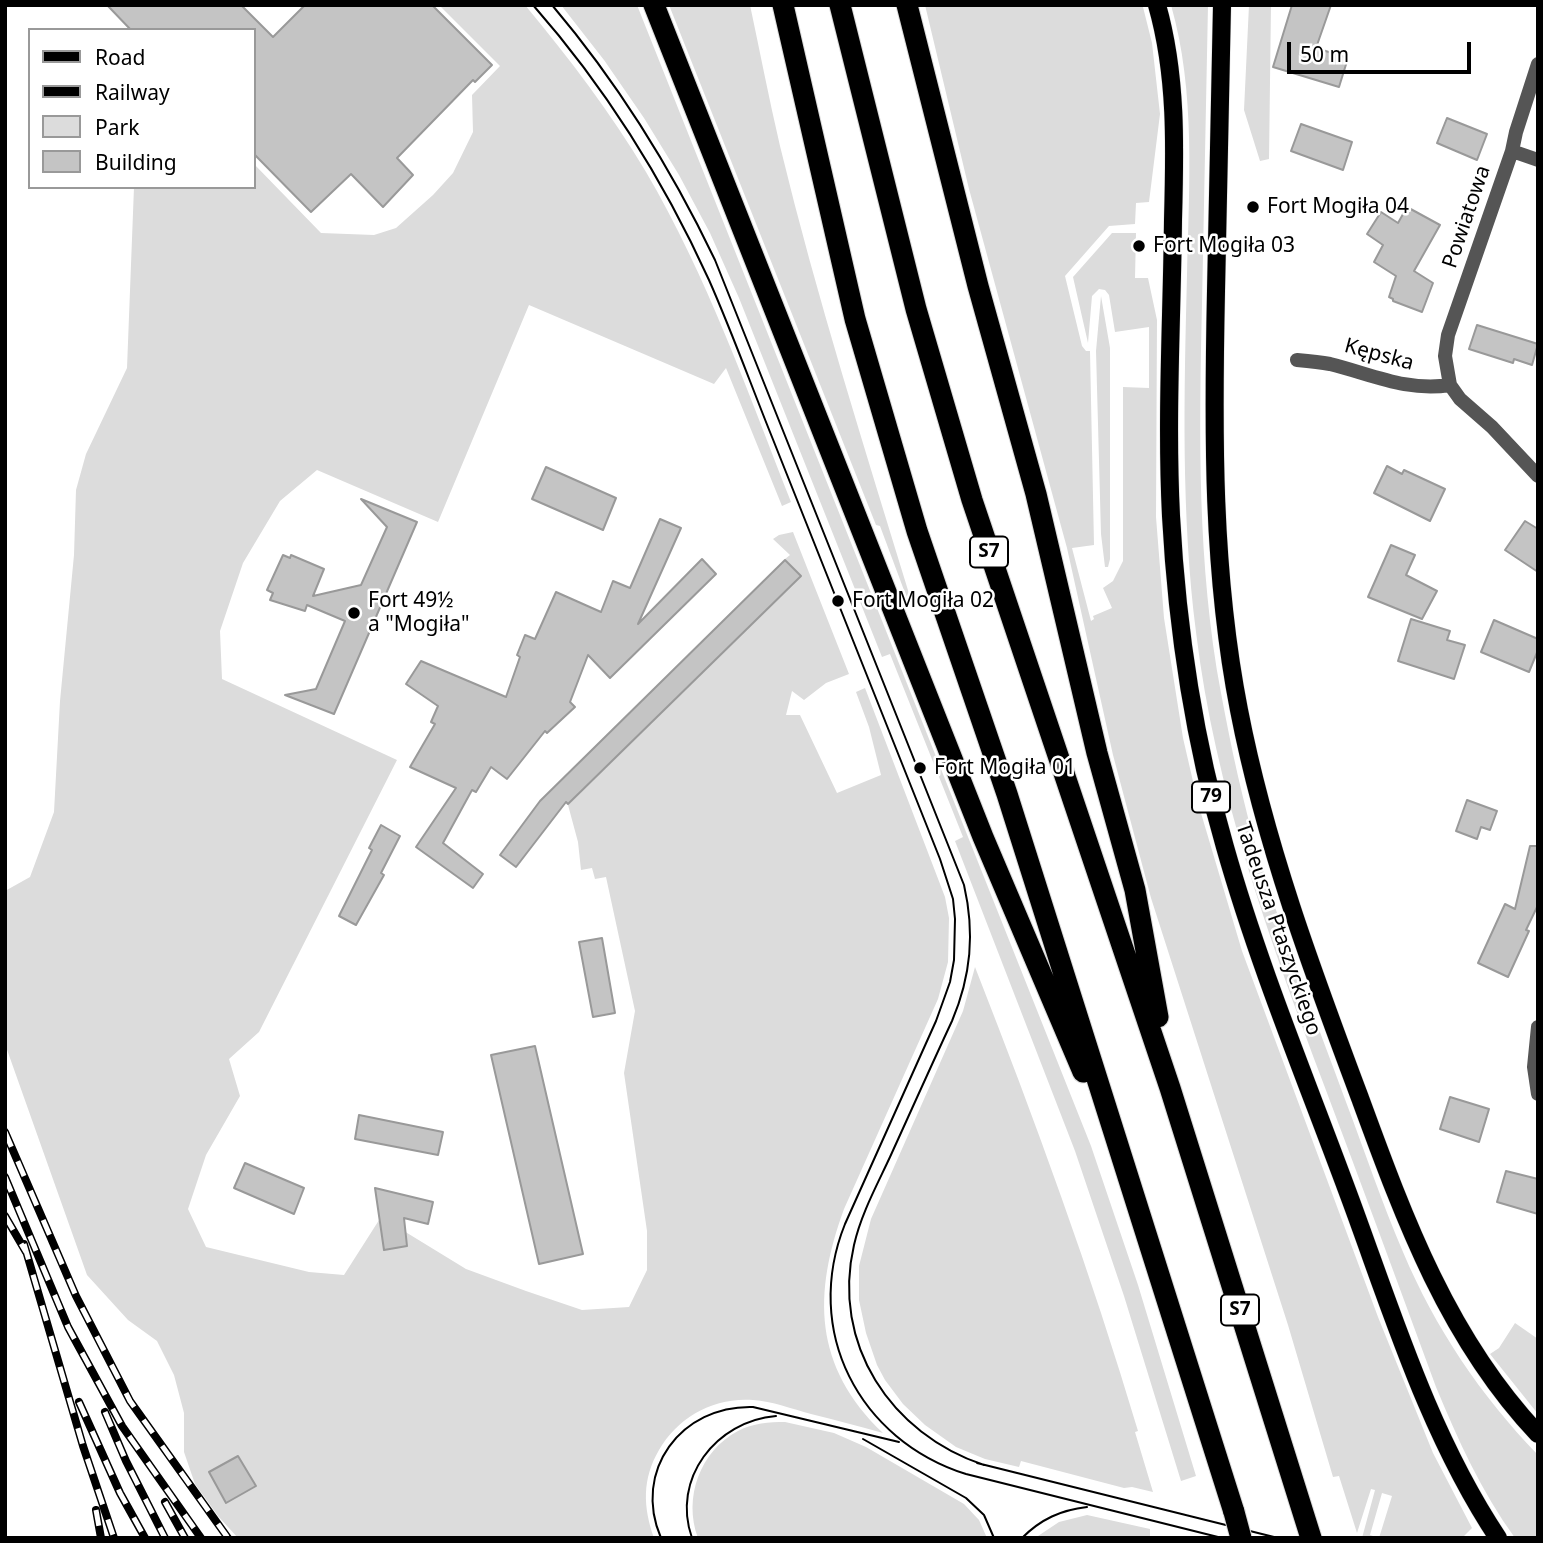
<!DOCTYPE html>
<meta charset="utf-8">
<style>
body{margin:0}
#map{position:relative;width:1543px;height:1543px;overflow:hidden;background:#fff;font-family:"Noto Sans",sans-serif}
canvas{display:block}
.frame{position:absolute;inset:0;border:7px solid #000;pointer-events:none}
.legend{position:absolute;left:28px;top:28px;width:228px;height:161px;box-sizing:border-box;background:#fff;border:2px solid #999;margin:0;padding:9px 12px;list-style:none;font-size:21px;color:#000}
.legend li{display:flex;align-items:center;gap:14px;height:35px}
.legend b{width:35px;border:2px solid #999}
.scale{position:absolute;left:1287px;top:42px;width:184px;height:32px;box-sizing:border-box;border:4px solid #000;border-top:0;padding-left:9px;font-size:21px;line-height:24px;white-space:nowrap;color:#000;-webkit-text-stroke:5px #fff;paint-order:stroke}
</style>
<div id="map">
<canvas width="1543" height="1543"></canvas>
<div class="frame"></div>
<ul class="legend">
<li><b style="height:9px;background:#000"></b>Road</li>
<li><b style="height:9px;background:#000"></b>Railway</li>
<li><b style="height:19px;background:#dcdcdc"></b>Park</li>
<li><b style="height:19px;background:#c4c4c4"></b>Building</li>
</ul>
<div class="scale">50 m</div>
</div>
<script>
const ctx = document.querySelector('canvas').getContext('2d');
ctx.lineJoin = 'round';
function fill(path, color) { ctx.fillStyle = color; ctx.fill(path, 'evenodd'); }
function strokePath(path, color, width, dash) { ctx.strokeStyle = color; ctx.lineWidth = width; ctx.lineCap = dash ? 'butt' : 'round'; ctx.setLineDash(dash || []); ctx.stroke(path); }
function write(font, color, halo, rows, align = 'center') {
  ctx.font = font + ' "Noto Sans",sans-serif'; ctx.lineWidth = 5; ctx.setLineDash([]); ctx.textBaseline = 'middle'; ctx.strokeStyle = halo; ctx.fillStyle = color; for (const [text, x, y, turn = 0] of rows) {
    ctx.save(); ctx.translate(x, y); ctx.rotate((+turn || 0) * Math.PI / 180); ctx.textAlign = isNaN(turn) ? turn : align; if (halo) ctx.strokeText(text, 0, 0); ctx.fillText(text, 0, 0); ctx.restore();
  }
}
const green = new Path2D(`
 M439 5H525C569 58 611 113 646 172 707 276 747 390 791 502L782 506 726 368 714 384 529 305 438 522 317 470 280 501 243 563 220 631 222 679 397 760 259 1032 229 1059 240 1096 206 1155 188 1209 206 1247 309 1272 344 1275 381 1217 466 1269 526 1291 582 1310 629 1307 647 1270V1231L624 1073 635 1011 606 877 595 879 592 868 581 870 578 842 568 805 800 576 785 559 790 555 773 539 779 535 793 532 849 674 826 683 804 700 792 691 786 715H800L837 793 881 775 869 727 856 692 865 688 945 897 949 918 948 962 938 999 844 1209C813 1294 813 1366 883 1433 859 1426 835 1420 811 1414 792 1409 772 1401 753 1400 714 1397 678 1417 659 1450 642 1479 643 1507 654 1538H238L218 1516 195 1484 184 1452V1413L174 1375 157 1341 128 1320 87 1275 5 1044V891L30 877 54 812 60 701 74 555 76 490 86 454 127 368 134 187H254V164L321 233 374 235 396 228 433 195 453 173 473 132 472 95 500 66Z
 M561 5H637L1091 1146 1138 1285 1196 1476 1181 1481 1124 1296 1075 1151 955 841 963 837 890 654 882 657 739 298 710 233 679 175 644 118 604 60Z
 M669 5H750C760 52 769 99 780 146 817 299 865 449 911 600L908 601 880 526 876 525Z
 M925 5 1143 7 1152 43 1160 114 1149 202 1136 203 1135 224 1109 226 1065 276 1082 346 1086 351H1090L1094 545 1072 548 1091 621 1094 619 1093 616 1112 608 1103 588 1113 581 1123 561V387L1149 388V327L1115 332 1109 295 1105 290 1099 289 1092 296 1088 343 1073 277 1112 233H1136L1135 278H1148L1157 320 1156 517 1164 618 1183 738 1198 803 1242 951 1378 1317 1433 1453 1472 1528 1462 1538H1362L1375 1490 1371 1489 1357 1533 1339 1476 1333 1477 1288 1325 1151 898 1113 755 1067 548 969 189ZM1382 1493 1392 1496 1379 1538 1370 1535Z
 M1171 5H1208C1206 105 1204 204 1202 304 1199 433 1197 565 1221 693 1231 747 1243 803 1259 857 1284 940 1316 1020 1346 1102 1365 1152 1382 1203 1403 1252 1435 1328 1481 1396 1538 1455V1538H1515C1481 1491 1458 1440 1436 1387 1399 1286 1362 1186 1324 1085 1269 938 1215 790 1196 632 1181 514 1184 394 1187 275 1189 186 1196 92 1171 5Z
 M1249 5H1271L1269 159 1260 161 1244 110Z
 M1101 296 1110 348V559L1108 567H1105L1101 534 1096 351Z
 M975 967C1035 1120 1091 1273 1138 1431L1135 1432 1153 1492 1132 1487 1124 1488 1021 1461 1019 1467 985 1459 956 1447 925 1425 903 1404 885 1380 877 1365 866 1333 859 1300V1266L871 1219 963 1011Z
 M1515 1323 1538 1339V1414L1490 1354 1499 1348Z
 M785 1422 834 1433 866 1447 964 1504 979 1520 987 1538H698C683 1498 700 1451 738 1431 753 1423 769 1422 785 1422Z
 M1087 1515 1150 1529V1537L1152 1538H1035L1059 1522Z`);
const building = new Path2D(`
 M107 5H241L273 37 305 5H432L492 65 475 82 473 80 397 158 413 175 383 207 351 174 311 212 254 154V30H131Z
 M1292 5H1331L1316 48 1348 58 1339 87 1273 67Z
 M1447 118 1487 134 1477 160 1437 143Z
 M1301 124 1352 142 1343 170 1291 151Z
 M1407 207 1440 225 1414 271 1433 283 1422 312 1393 301V299L1389 297 1396 276 1374 262 1383 245 1367 234 1381 212 1398 223Z
 M1477 325 1538 344 1532 365 1514 359 1513 363 1469 349Z
 M1387 466 1402 474 1404 470 1445 489 1430 521 1374 493Z
 M546 467 616 498 603 530 532 499Z
 M361 499 417 522 334 714 285 695 316 689 345 621 307 605 305 611 270 600 273 593 267 590 283 555 290 558 291 555 324 569 313 596 361 585 387 527Z
 M660 519 681 528 638 624 702 559 716 574 610 678 588 655 570 702 575 707 547 733 545 731 507 779 491 767 476 792 472 790 443 843 483 874 473 888 416 847 456 788 410 767 435 724 431 722 438 706 406 684 421 661 506 697 520 657 517 655 525 635 535 639 556 592 601 612 613 581 630 588Z
 M1525 521 1538 529V572L1505 550Z
 M1391 545 1415 555 1406 575 1437 591 1422 619 1368 597Z
 M785 560 801 576 568 804 566 802 516 867 500 855 540 801Z
 M1411 619 1450 631 1447 640 1465 645 1454 679 1398 661Z
 M1494 620 1538 639V650L1529 672 1481 652Z
 M1467 800 1497 811 1490 830 1481 827 1477 839 1456 831Z
 M381 825 400 836 381 873 384 875 356 925 339 916 372 850 369 848Z
 M1530 846H1538V905L1526 930 1529 931 1508 977 1478 963 1505 904 1515 909Z
 M602 938 615 1013 593 1017 579 942Z
 M535 1046 583 1254 539 1264 491 1055Z
 M1450 1097 1489 1109 1479 1142 1440 1129Z
 M359 1115 443 1132 438 1155 355 1139Z
 M245 1163 304 1188 294 1214 234 1188Z
 M1506 1171 1538 1179V1214L1497 1202Z
 M375 1188 433 1202 428 1224 404 1218 407 1246 384 1250Z
 M238 1456 256 1486 226 1503 209 1472Z`);
const street = new Path2D(`
 M1538 64 1516 132 1512 151 1448 335 1445 356 1450 385 1460 399 1492 427 1538 476
 M1512 151 1538 160
 M1297 360C1308 361 1319 362 1330 364 1371 374 1407 392 1450 385
 M1538 1027 1534 1067 1538 1094`);
const primary = new Path2D(`
 M1157 5C1177 75 1175 148 1173 220 1172 318 1166 417 1171 516 1177 628 1194 740 1225 847 1259 967 1308 1084 1351 1201 1393 1315 1430 1436 1498 1538
 M1222 5C1220 100 1218 196 1216 291 1213 432 1212 572 1239 710 1265 844 1312 970 1360 1098 1404 1218 1448 1339 1538 1434`);
const highway = new Path2D(`
 M654 5 983 837 1083 1072
 M783 5 855 319 917 531 1007 794 1234 1512
 M840 5 916 309 972 500 1170 1088 1311 1538
 M907 5 978 286 1036 494 1097 753 1135 890 1158 1017`);
const tram = new Path2D(`
 M533 5C605 87 664 181 709 280 732 332 751 385 772 437 829 577 884 718 940 859L953 899 955 919 954 960 950 982 936 1021 845 1224C802 1331 859 1440 966 1474L1222 1538
 M552 5C618 83 671 168 715 260L964 885C975 933 971 976 952 1021 931 1066 911 1111 890 1157 877 1185 861 1214 854 1245 831 1344 891 1434 984 1465
 M863 1439 966 1498 984 1515 994 1538
 M977 1463 1278 1538
 M661 1538C632 1471 681 1405 753 1407L899 1442
 M692 1538C671 1479 716 1421 776 1416
 M1022 1538C1041 1519 1061 1510 1087 1507`);
const rail = new Path2D(`
 M5 1132 76 1296 130 1401 228 1538
 M5 1177 68 1327 122 1426 201 1538
 M5 1216 26 1252
 M24 1244 83 1446 114 1538
 M79 1402 120 1493 145 1538
 M105 1412 126 1461 165 1538
 M165 1502 185 1538
 M96 1510 101 1538`);
const highwayBridge = new Path2D(`
 M1234 1512 1241 1538`);
const markers = [
 [1253,207,7,"#000"],
 [1139,246,7,"#000"],
 [838,601,7,"#000"],
 [354,613,7,"#000"],
 [920,768,7,"#000"]
];
const shields = [
 [989,552,38],
 [1211,797,38],
 [1240,1310,38]
];
const shieldNames = [
 ["S7",989,552],
 ["79",1211,797],
 ["S7",1240,1310]
];
const poiNames = [
 ["Fort Mogiła 04",1267,207],
 ["Fort Mogiła 03",1153,246],
 ["Fort 49½",368,601],
 ["a \"Mogiła\"",368,625],
 ["Fort Mogiła 02",852,601],
 ["Fort Mogiła 01",934,768]
];
const streetNames = [
 ["Powiatowa",1467,217,-71],
 ["Kępska",1379,355,15],
 ["Tadeusza Ptaszyckiego",1278,929,71]
];
fill(green, '#dcdcdc');
fill(building, '#c4c4c4');
strokePath(building, '#999', 2);
strokePath(primary, '#dbdbdb', 19);
strokePath(highway, '#dbdbdb', 23);
strokePath(street, '#555', 14);
strokePath(primary, '#000', 18);
strokePath(highway, '#000', 21);
strokePath(tram, '#000', 2);
strokePath(rail, '#000', 8);
strokePath(rail, '#fff', 5, [16]);
strokePath(highwayBridge, '#dbdbdb', 23, []);
strokePath(highwayBridge, '#000', 21);
for (const [x, y, r, color] of markers) { const dot = new Path2D(); dot.arc(x, y, r, 0, 2 * Math.PI); ctx.fillStyle = color; ctx.fill(dot); strokePath(dot, '#fff', 2.5); }
for (const [x, y, w] of shields) { const box = new Path2D(); box.roundRect(x - w / 2, y - 15.5, w, 31, 5); ctx.fillStyle = '#fff'; ctx.fill(box); strokePath(box, '#000', 2); }
write('bold 19px', '#000', null, shieldNames);
write('21px', '#000', '#fff', poiNames, 'left');
write('21px', '#000', '#fff', streetNames);
</script>
